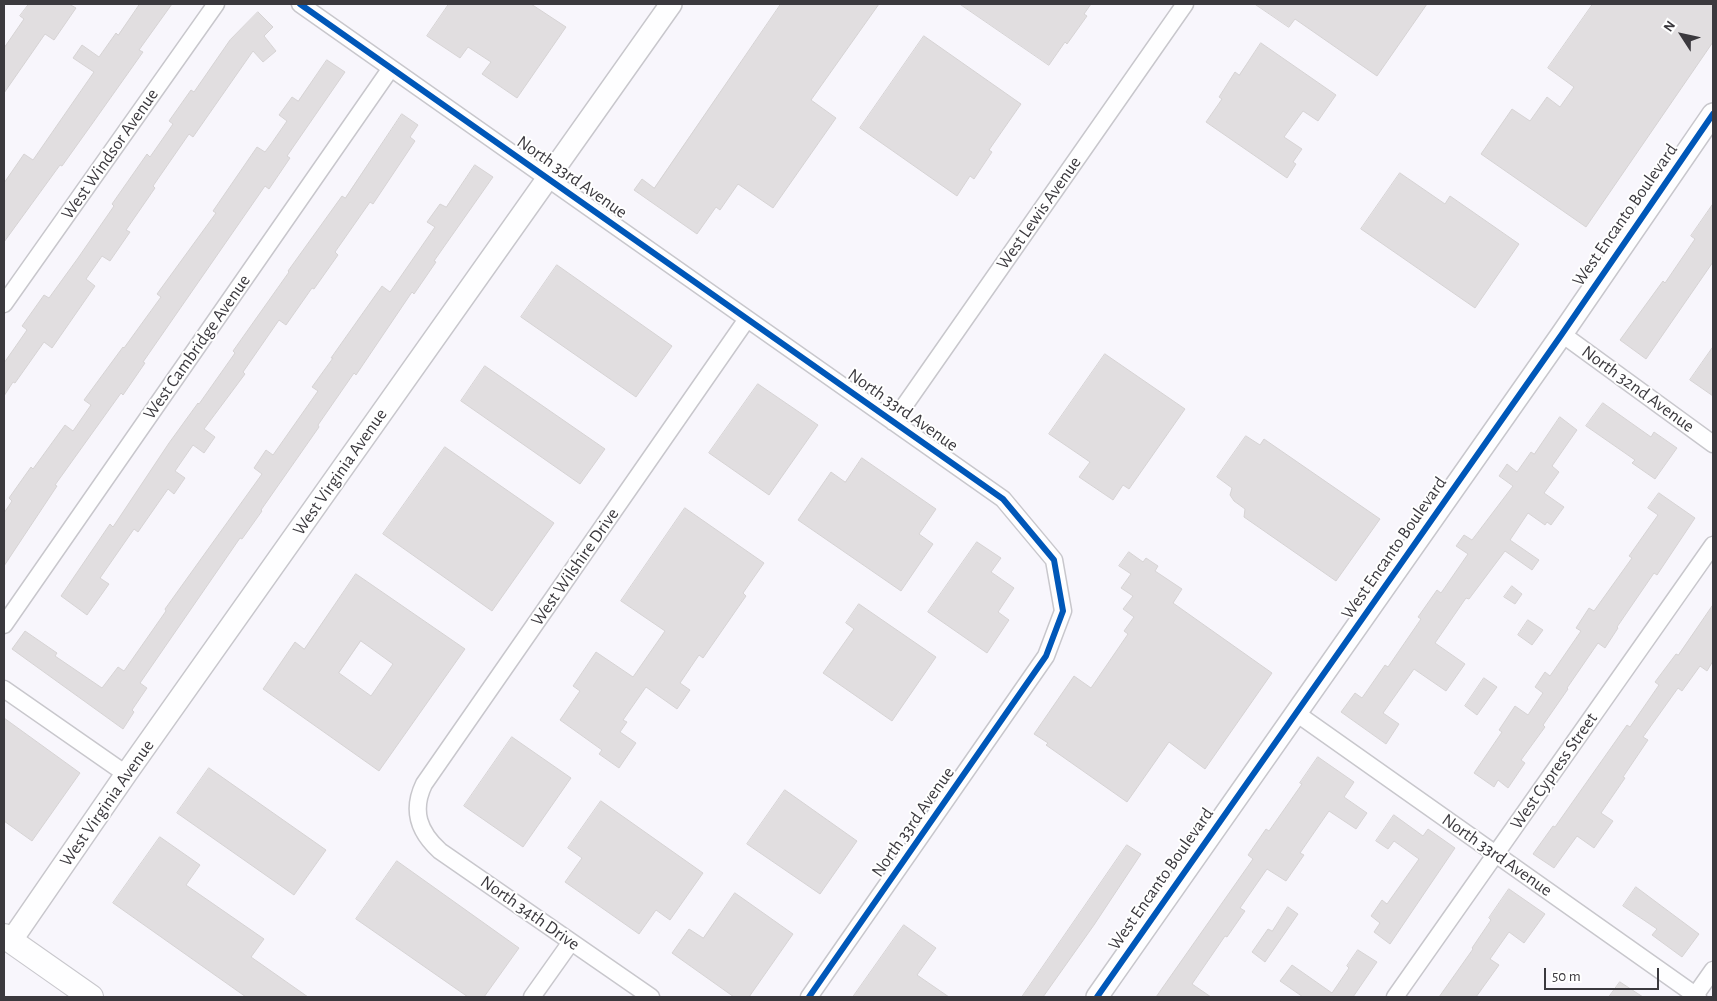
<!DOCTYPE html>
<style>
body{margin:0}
#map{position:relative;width:1717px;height:1001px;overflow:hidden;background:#f8f6fc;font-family:"Alegreya Sans",sans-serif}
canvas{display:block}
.frame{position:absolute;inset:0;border:5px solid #3b393e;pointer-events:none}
.north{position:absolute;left:1657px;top:10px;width:50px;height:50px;-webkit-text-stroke:4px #fff;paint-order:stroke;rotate:305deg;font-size:14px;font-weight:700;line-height:20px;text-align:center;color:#3b393e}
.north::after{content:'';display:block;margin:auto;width:18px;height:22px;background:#3b393e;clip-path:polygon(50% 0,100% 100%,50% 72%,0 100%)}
.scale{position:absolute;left:1544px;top:968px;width:115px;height:22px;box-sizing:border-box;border:2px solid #3b393e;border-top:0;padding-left:6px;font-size:15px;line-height:18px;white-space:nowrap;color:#3b393e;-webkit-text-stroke:4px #fff;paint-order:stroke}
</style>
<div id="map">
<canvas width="1717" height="1001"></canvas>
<div class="frame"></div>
<div class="north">N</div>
<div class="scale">50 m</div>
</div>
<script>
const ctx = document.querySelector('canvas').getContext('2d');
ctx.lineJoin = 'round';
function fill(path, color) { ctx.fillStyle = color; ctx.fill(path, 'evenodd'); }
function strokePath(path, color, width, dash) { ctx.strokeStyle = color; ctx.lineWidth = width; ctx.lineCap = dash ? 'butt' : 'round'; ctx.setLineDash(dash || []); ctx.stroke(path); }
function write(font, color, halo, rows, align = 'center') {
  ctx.font = font + ' "Alegreya Sans",sans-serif'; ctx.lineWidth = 4; ctx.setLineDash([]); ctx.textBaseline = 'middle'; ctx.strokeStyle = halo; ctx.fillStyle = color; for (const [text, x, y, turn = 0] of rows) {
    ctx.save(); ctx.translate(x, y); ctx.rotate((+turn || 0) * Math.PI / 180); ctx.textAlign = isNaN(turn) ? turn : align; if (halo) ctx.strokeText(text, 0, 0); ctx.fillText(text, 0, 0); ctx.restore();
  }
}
const building = new Path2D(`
 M29 4H69L76 8 54 40 45 34 4 93V48L24 19 20 16Z
 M140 4H172L139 50 143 52 92 124 62 166 60 165 4 242V183L24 154 33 160 94 72 73 58 82 45 99 57 116 33 118 35Z
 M449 4H531L566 27 517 98 482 74 491 62 468 47 460 58 427 36Z
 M781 4H879L811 100 836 118 773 208 738 184 720 210 716 207 697 234 634 190 642 179 654 188Z
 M960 4H1091L1084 14 1087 16 1067 44 1065 42 1049 65Z
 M1255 4H1427L1377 76 1295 19 1289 27Z
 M1593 4H1713V42L1586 227 1481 154 1512 109 1530 121 1547 97 1560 107 1574 87 1548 68Z
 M258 12 273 27 264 36 276 51 263 62 253 51 193 137 189 134 153 186 155 188 126 230 130 232 110 261 102 256 86 279 95 286 52 348 44 342 15 383 13 382 4 396V363L27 330 22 326 44 295 49 298 78 258 114 206 112 204 147 154 150 157 173 124 169 121 191 90 194 92 230 40Z
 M924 36 1021 104 989 150 992 152 974 179 970 176 957 196 860 128Z
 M1261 43 1336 95 1318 121 1303 111 1284 137 1302 149 1293 162 1296 164 1287 178 1206 122 1222 99 1219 97 1235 72 1239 75Z
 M327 60 345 72 287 156 290 158 269 189 265 186 143 362 145 363 123 395 121 393 55 485 57 486 4 566V513L12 501 9 498 31 467 33 469 65 425 73 431 91 405 84 400 123 347 124 348 161 297 157 294 216 213 213 211 257 147 265 152 271 144 287 121 279 115 292 97 298 101Z
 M402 114 418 125 410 137 415 141 373 204 370 202 335 252 338 255 314 289 312 288 286 325 279 320 243 372 245 374 204 429 215 437 204 453 193 445 175 471 185 478 174 494 168 489 138 532 134 529 100 578 109 584 87 615 61 596 110 524 113 527 169 443 198 403 199 404 235 353 233 351 289 272 288 271 342 196 345 198Z
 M475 165 493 177 434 261 436 262 414 294 412 292 356 375 354 373 318 425 319 427 261 510 262 511 242 539 240 538 140 683 147 688 132 710 134 712 123 729 12 649 25 631 57 653 55 656 102 688 118 667 124 671 166 611 165 609 262 474 254 468 266 450 273 455 318 391 312 387 333 358H331L382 286 390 292 435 227 427 222 440 204 446 207Z
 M1400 173 1445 204 1450 196 1519 244 1475 308 1361 229Z
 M1713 204V262L1646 359 1620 340 1663 281 1665 283 1695 239 1691 236Z
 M557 265 672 346 636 397 521 317Z
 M1713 347V396L1690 380Z
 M1105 354 1185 409 1129 489 1123 485 1113 500 1079 477 1090 462 1049 434Z
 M485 366 605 449 580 484 461 401Z
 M758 384 818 425 769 495 709 453Z
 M1603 403 1651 437 1654 432 1677 448 1655 479 1632 463 1635 460 1586 426Z
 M1560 417 1577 430 1552 466 1559 472 1544 493 1564 507 1551 525 1547 522 1545 525 1528 513 1510 540 1539 560 1532 570 1505 551 1469 599 1466 598 1435 643 1465 664 1446 691 1414 669 1383 713 1399 724 1386 744 1341 712 1355 693 1362 698 1385 665 1388 667 1421 619 1418 617 1437 590 1441 593 1468 554 1456 546 1464 535 1472 540 1513 486 1499 476 1507 464 1517 472 1531 452 1534 454Z
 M1246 436 1260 445 1264 439 1380 519 1336 581 1244 517 1245 509 1234 501 1230 495 1232 488 1217 477Z
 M445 447 554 523 492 611 383 534Z
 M862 458 936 509 919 534 933 544 901 591 798 520 831 472 845 482Z
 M1659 493 1695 518 1657 575 1654 573 1617 627 1618 628 1605 648 1598 643 1567 688 1568 689 1543 725 1545 727 1521 760 1525 763 1508 788 1498 780 1494 787 1474 773 1502 732 1499 730 1515 706 1528 715 1543 693 1535 687 1545 672 1550 676 1581 631 1576 628 1589 608 1594 611 1632 558 1629 556 1658 515 1648 508Z
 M685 508 764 563 743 593 746 596 703 658 699 655 680 683 690 690 677 709 646 687 623 720 627 722 620 732 636 743 619 768 599 754 602 750 560 720 580 691 573 686 596 652 633 677 665 631 621 601Z
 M977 542 1001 558 991 572 1014 588 998 612 1009 620 987 653 928 612Z
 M1129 552 1143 562 1146 558 1158 566 1155 571 1182 589 1173 603 1272 673 1205 769 1169 742 1127 802 1046 745 1048 743 1034 734 1074 676 1091 688 1128 634 1124 631 1134 617 1123 609 1133 596 1121 588 1131 574 1119 566Z
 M356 574 465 649 379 771 263 689 295 642 304 649ZM361 641 393 664 371 696 339 673Z
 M1512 586 1522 594 1515 604 1504 597Z
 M859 604 936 657 892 721 823 673 854 629 846 623Z
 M1713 605V661L1707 671 1700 666 1682 691 1678 688 1643 737 1648 740 1623 777 1625 778 1601 813 1613 821 1594 848 1577 836 1554 868 1533 854 1553 826 1555 827 1627 725 1630 727 1659 685 1655 682 1676 654 1678 655Z
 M1528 620 1543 630 1532 645 1518 635Z
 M1484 678 1497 687 1477 715 1465 706Z
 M4 718 80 773 32 841 4 821Z
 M512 737 571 778 523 847 464 806Z
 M1318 757 1354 782 1344 797 1367 813 1356 829 1329 811 1300 853 1304 855 1286 881 1267 869 1240 908 1245 911 1227 937 1225 936 1192 984 1211 997H1156L1253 859 1248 855 1266 829 1269 831 1302 784 1300 783Z
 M209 768 326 850 294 895 177 813Z
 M785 790 857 841 820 894 747 844Z
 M601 801 703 873 670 920 656 910 639 934 565 882 582 858 568 848Z
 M1394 815 1423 836 1428 829 1455 848 1390 944 1374 932 1380 923 1371 916 1382 900 1387 904 1419 859 1394 841 1388 849 1376 841Z
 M160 837 200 865 186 885 264 939 251 957 308 997H246L113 903Z
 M1127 845 1141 854 1094 925 1043 997H1022Z
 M397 861 519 948 484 997H468L356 919Z
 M1636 887 1699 934 1682 957 1652 935 1657 929 1623 906Z
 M1509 889 1545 914 1524 943 1509 932 1490 959 1499 965 1476 997H1439L1473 949 1472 948 1491 920 1489 918Z
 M735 893 793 934 749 997H734L672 953 689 929 703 938Z
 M1288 907 1298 914 1265 962 1252 952 1268 929 1272 931Z
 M904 925 936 948 917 975 949 997H853Z
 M1358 950 1377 962 1353 997H1303L1280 981 1292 965 1332 993 1349 968 1347 966Z
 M1620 982 1643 997H1609Z`);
const minor = new Path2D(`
 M300 4 1003 499 1054 560 1063 611 1046 656 809 997
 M4 304 216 4
 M1562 334 1713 444
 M893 422 1185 4
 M4 625 391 68
 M4 689 126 774
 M1296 713 1698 997
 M532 997 571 942
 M651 997 440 851C419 832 411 811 424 784L747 319
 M1395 997 1713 545
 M1694 997 1713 970`);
const tertiary = new Path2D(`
 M11 941 126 774 671 4
 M1097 997 1562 334 1713 114`);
const secondary = new Path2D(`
 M4 936 91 997`);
const cycleway = new Path2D(`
 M300 4 1003 499 1054 560 1063 611 1046 656 809 997
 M1097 997 1562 334 1713 114`);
const streetNames = [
 ["West Windsor Avenue",110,154,-55],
 ["North 33rd Avenue",572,177,35],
 ["West Lewis Avenue",1039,213,-55],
 ["West Encanto Boulevard",1625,215,-55],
 ["West Cambridge Avenue",197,347,-55],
 ["North 32nd Avenue",1638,389,36],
 ["North 33rd Avenue",903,410,35],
 ["West Virginia Avenue",340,472,-55],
 ["West Encanto Boulevard",1394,548,-55],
 ["West Wilshire Drive",575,567,-55],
 ["West Cypress Street",1554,771,-55],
 ["West Virginia Avenue",107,803,-55],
 ["North 33rd Avenue",913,822,-55],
 ["North 33rd Avenue",1497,855,35],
 ["West Encanto Boulevard",1161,879,-55],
 ["North 34th Drive",530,913,35]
];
fill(building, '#e1dee0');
strokePath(building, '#d6d3d4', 1);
strokePath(minor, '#c8c7cc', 19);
strokePath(tertiary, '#c8c7cc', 24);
strokePath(secondary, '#c8c7cc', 26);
strokePath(minor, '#fefeff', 16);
strokePath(tertiary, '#fefeff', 21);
strokePath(secondary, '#fefeff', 24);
strokePath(cycleway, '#0057b8', 6);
write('18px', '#3b393e', '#fff', streetNames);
</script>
